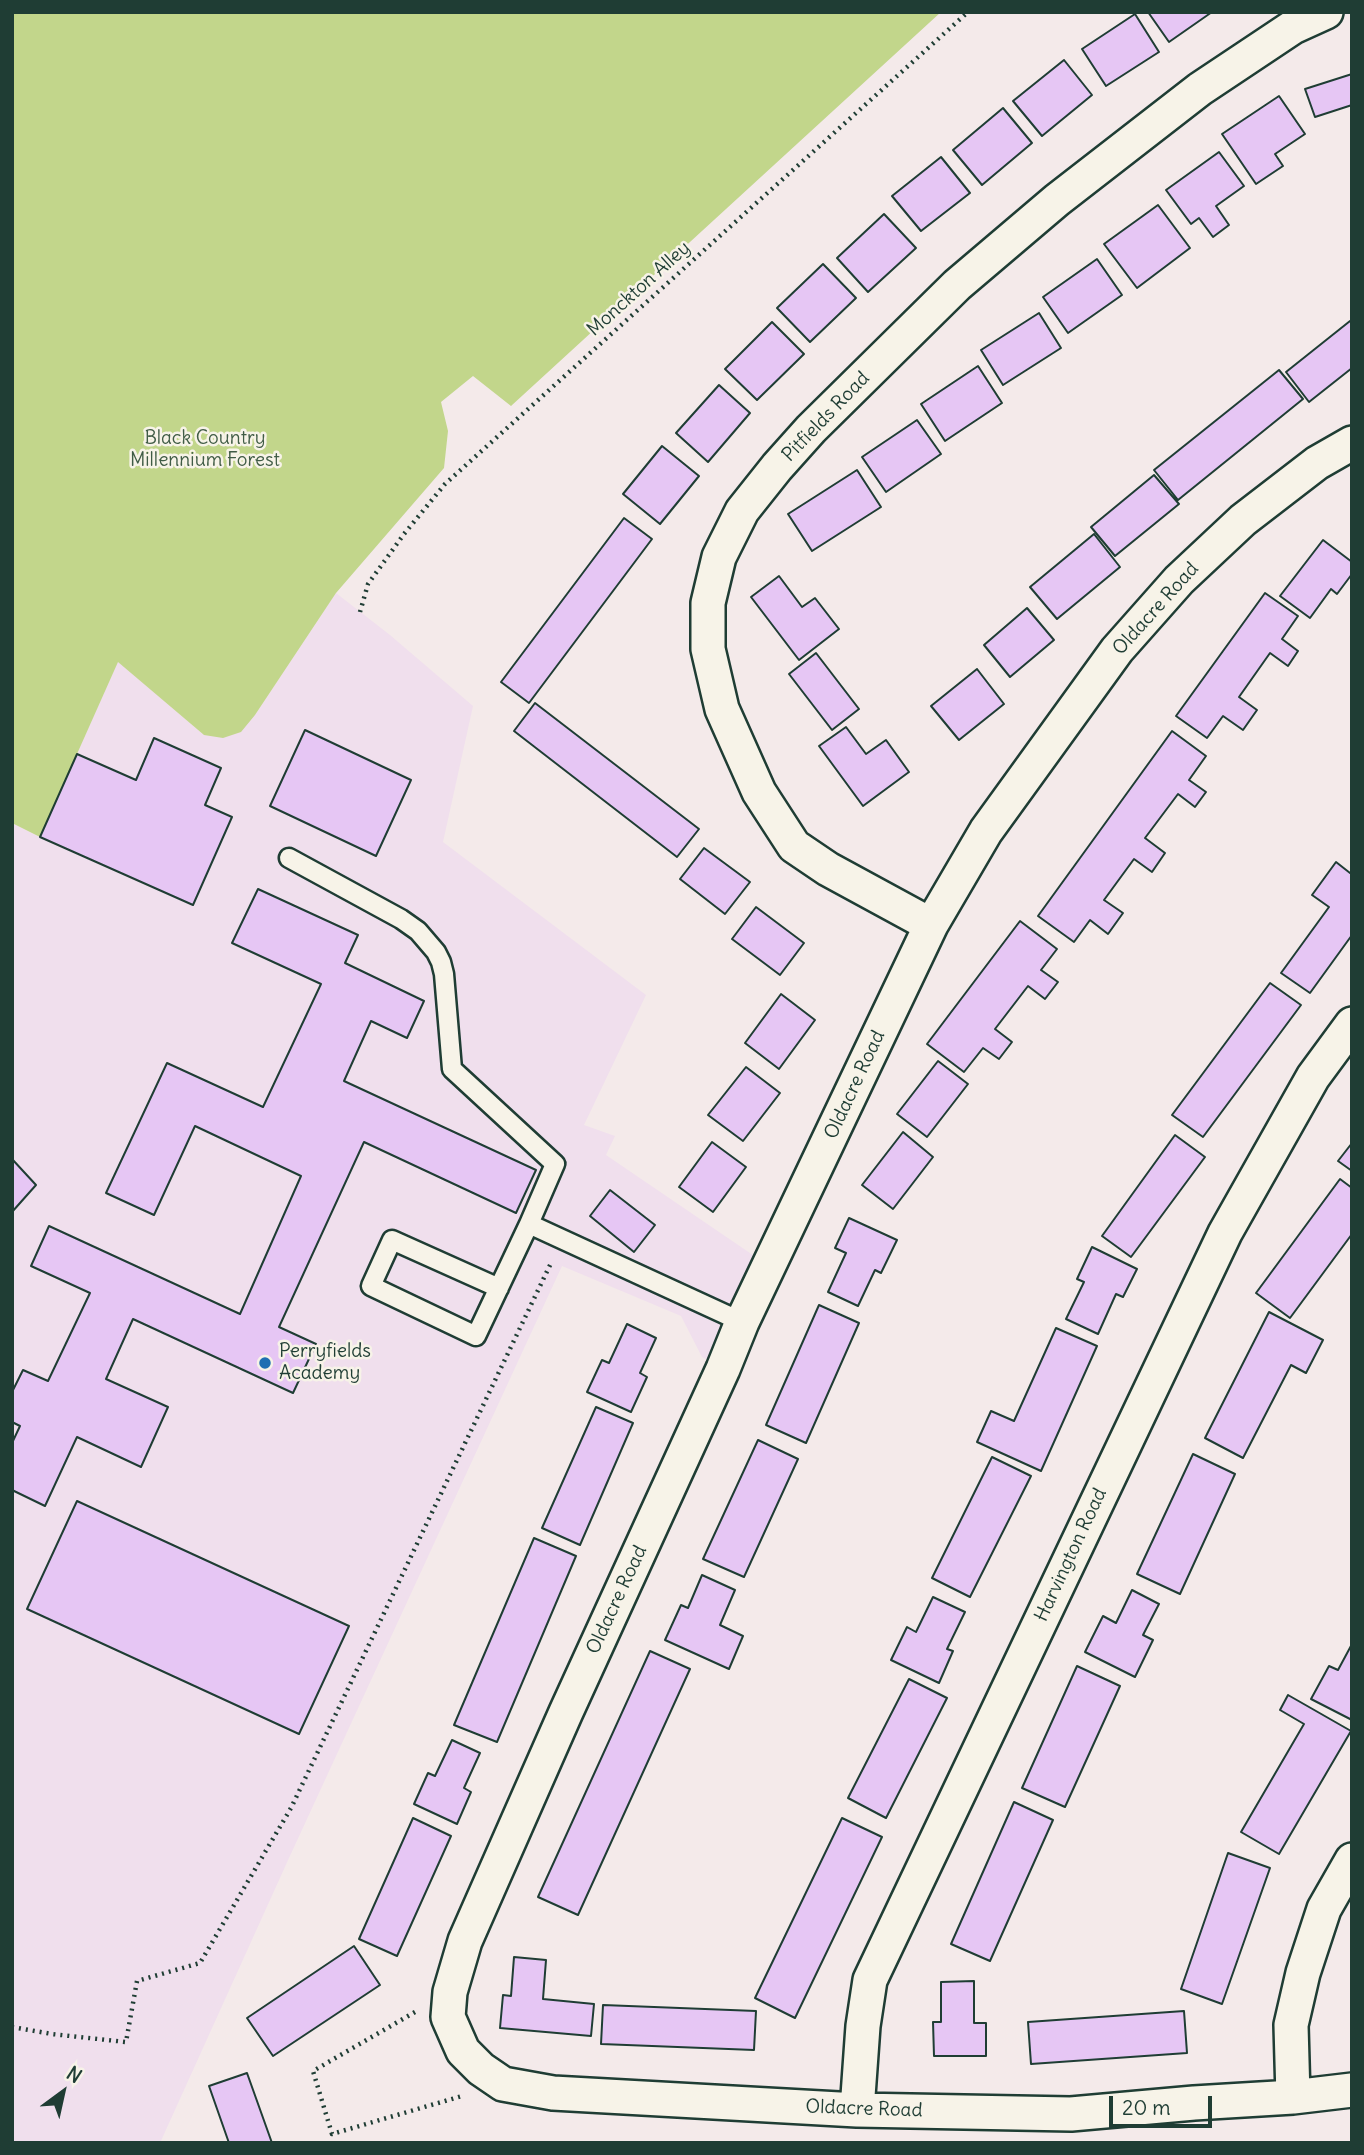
<!DOCTYPE html>
<style>
body{margin:0}
#map{position:relative;width:1364px;height:2155px;overflow:hidden;background:#f4eaea;font-family:Delius,sans-serif}
canvas{display:block}
.frame{position:absolute;inset:0;border:14px solid #1f3d34;pointer-events:none}
.north{position:absolute;left:28px;top:2057px;width:70px;height:70px;-webkit-text-stroke:5px #f7f3e8;paint-order:stroke;rotate:33deg;font-size:19px;font-weight:700;line-height:28px;text-align:center;color:#1f3d34}
.north::after{content:'';display:block;margin:auto;width:24px;height:32px;background:#1f3d34;clip-path:polygon(50% 0,100% 100%,50% 72%,0 100%)}
.scale{position:absolute;left:1109px;top:2096px;width:103px;height:32px;box-sizing:border-box;border:4px solid #1f3d34;border-top:0;padding-left:9px;font-size:21px;line-height:24px;white-space:nowrap;color:#1f3d34;-webkit-text-stroke:5px #f7f3e8;paint-order:stroke}
</style>
<div id="map">
<canvas width="1364" height="2155"></canvas>
<div class="frame"></div>
<div class="north">N</div>
<div class="scale">20 m</div>
</div>
<script>
const ctx = document.querySelector('canvas').getContext('2d');
ctx.lineJoin = 'round';
function fill(path, color) { ctx.fillStyle = color; ctx.fill(path, 'evenodd'); }
function strokePath(path, color, width, dash) { ctx.strokeStyle = color; ctx.lineWidth = width; ctx.lineCap = dash ? 'butt' : 'round'; ctx.setLineDash(dash || []); ctx.stroke(path); }
function write(font, color, halo, rows, align = 'center') {
  ctx.font = font + ' Delius,sans-serif'; ctx.lineWidth = 5; ctx.setLineDash([]); ctx.textBaseline = 'middle'; ctx.strokeStyle = halo; ctx.fillStyle = color; for (const [text, x, y, turn = 0] of rows) {
    ctx.save(); ctx.translate(x, y); ctx.rotate((+turn || 0) * Math.PI / 180); ctx.textAlign = isNaN(turn) ? turn : align; if (halo) ctx.strokeText(text, 0, 0); ctx.fillText(text, 0, 0); ctx.restore();
  }
}
const built = new Path2D(`
 M336 593 390 635 473 706 443 842 646 995 584 1125 615 1136 606 1155 769 1266 723 1369 702 1357 681 1316 562 1266 289 1858 160 2143H12V823L40 837 118 661 204 735 255 715Z`);
const green = new Path2D(`
 M12 12H941L511 406 473 376 441 402 448 431 444 468 336 593 255 715 241 732 223 738 204 735 118 662 40 837 12 823Z`);
const building = new Path2D(`
 M1148 12H1212L1169 42Z
 M1135 14 1159 52 1106 86 1082 49Z
 M1064 60 1092 95 1042 136 1013 101Z
 M1352 74V105L1315 117 1305 89Z
 M1279 96 1305 134 1275 154 1283 166 1256 184 1222 134Z
 M1003 108 1032 143 982 185 953 150Z
 M1219 152 1244 186 1216 206 1229 225 1213 237 1199 218 1191 224 1166 190Z
 M941 157 970 193 921 231 892 196Z
 M1158 205 1190 248 1137 288 1104 244Z
 M884 214 916 248 868 292 837 258Z
 M1097 259 1122 295 1068 333 1043 297Z
 M823 264 856 298 810 342 777 308Z
 M1039 313 1061 348 1003 385 981 350Z
 M1350 321 1352 324V368L1309 402 1286 372Z
 M772 322 804 354 757 400 725 369Z
 M978 366 1002 403 945 441 921 404Z
 M1279 370 1303 399 1178 500 1154 470Z
 M719 385 750 413 708 462 676 433Z
 M917 420 941 454 886 492 862 457Z
 M662 446 699 476 660 524 623 494Z
 M857 470 881 507 812 551 788 514Z
 M1154 475 1179 504 1115 556 1091 527Z
 M624 518 652 539 529 703 501 682Z
 M1094 534 1120 567 1057 619 1030 587Z
 M1323 540 1352 562V574L1337 594 1331 589 1310 618 1280 596Z
 M779 576 802 607 815 598 839 629 799 660 751 597Z
 M1265 593 1298 616 1282 639 1298 651 1288 666 1270 653 1239 697 1257 710 1243 730 1223 716 1207 738 1176 716Z
 M1027 608 1054 640 1010 677 984 645Z
 M816 653 859 709 832 730 789 674Z
 M977 669 1004 704 959 740 931 706Z
 M535 703 699 829 677 857 514 731Z
 M846 727 866 754 886 740 909 772 863 806 819 746Z
 M305 730 411 780 376 856 270 806Z
 M1172 731 1206 756 1189 780 1206 792 1195 807 1178 794 1145 838 1165 853 1152 872 1134 859 1104 900 1123 913 1108 934 1090 920 1074 942 1038 916Z
 M154 738 221 768 205 805 232 817 193 905 40 837 77 754 136 780Z
 M704 848 750 882 725 914 680 879Z
 M1336 862 1350 873 1352 871V935L1310 993 1281 973 1329 907 1312 895Z
 M258 889 358 935 345 963 424 1001 407 1038 371 1021 344 1081 536 1170 516 1213 364 1142 279 1327 316 1344 293 1393 133 1319 106 1379 168 1407 141 1467 77 1437 45 1506 12 1490V1443L20 1426 12 1422V1392L23 1370 48 1381 90 1293 31 1266 49 1226 240 1314 301 1176 195 1126 154 1215 106 1193 167 1063 263 1107 321 984 232 943Z
 M756 907 804 943 780 975 732 939Z
 M1020 921 1057 949 1041 970 1058 982 1045 999 1028 986 995 1029 1012 1042 999 1059 983 1048 964 1072 927 1044Z
 M1270 983 1301 1005 1203 1137 1172 1115Z
 M781 994 815 1020 779 1069 745 1043Z
 M938 1061 968 1084 927 1137 897 1114Z
 M746 1067 780 1093 743 1141 708 1115Z
 M903 1132 933 1157 893 1209 862 1185Z
 M1175 1135 1205 1157 1131 1257 1102 1236Z
 M712 1142 746 1167 713 1212 679 1187Z
 M1352 1143V1171L1338 1161Z
 M12 1159 36 1185 12 1212Z
 M1340 1179 1352 1188V1234L1290 1318 1256 1293Z
 M610 1190 655 1225 634 1252 590 1216Z
 M849 1218 897 1240 881 1273 875 1270 858 1306 828 1292 846 1253 835 1248Z
 M1092 1247 1137 1269 1123 1297 1116 1294 1098 1334 1066 1319 1084 1282 1077 1279Z
 M819 1305 859 1323 806 1443 766 1425Z
 M1269 1312 1323 1340 1306 1373 1291 1365 1243 1458 1205 1438Z
 M627 1324 656 1338 640 1373 647 1377 631 1412 587 1392 602 1360 609 1363Z
 M1056 1328 1097 1346 1041 1471 977 1442 991 1411 1014 1421Z
 M596 1407 633 1423 580 1545 542 1528Z
 M758 1440 798 1459 744 1577 703 1559Z
 M1193 1454 1235 1474 1180 1594 1137 1574Z
 M992 1457 1031 1476 970 1597 932 1578Z
 M77 1501 349 1626 299 1734 27 1609Z
 M534 1538 576 1556 497 1742 454 1725Z
 M702 1575 735 1590 720 1625 743 1636 729 1669 665 1640 681 1605 688 1608Z
 M1132 1590 1159 1604 1143 1635 1153 1640 1135 1677 1085 1652 1103 1616 1116 1623Z
 M933 1597 965 1612 947 1649 953 1651 939 1683 891 1660 907 1627 916 1632Z
 M1352 1644V1720L1311 1699 1329 1666 1338 1670Z
 M650 1651 690 1669 578 1915 538 1897Z
 M1077 1666 1120 1686 1065 1807 1022 1788Z
 M909 1679 947 1698 886 1818 848 1798Z
 M1288 1695 1351 1731 1279 1854 1241 1832 1304 1724 1280 1710Z
 M452 1740 480 1753 464 1788 471 1792 457 1824 414 1804 428 1773 435 1776Z
 M1014 1802 1053 1820 990 1961 951 1944Z
 M413 1818 451 1836 397 1956 359 1939Z
 M842 1818 882 1837 795 2018 755 1998Z
 M1228 1853 1270 1868 1222 2004 1181 1989Z
 M354 1946 380 1985 273 2056 247 2018Z
 M514 1957 546 1960 543 1999 594 2004 591 2036 500 2028 503 1995 511 1996Z
 M974 1981V2023H986V2056H934L933 2022H941V1982Z
 M603 2005 756 2011 754 2050 601 2044Z
 M1184 2011 1187 2053 1031 2064 1028 2022Z
 M247 2073 272 2143H229L209 2086Z`);
const path = new Path2D(`
 M360 612 368 584 404 534 445 484 968 12
 M415 2012 313 2071 332 2134 462 2096
 M12 2027 52 2034 126 2042 137 1981 200 1963 291 1808 551 1263`);
const service = new Path2D(`
 M289 858 401 919 418 931 436 952 441 962 444 974 452 1069 555 1164 529 1224 742 1322
 M499 1288 392 1240 371 1286 476 1336 529 1224`);
const minor = new Path2D(`
 M1352 443 1317 463 1243 520 1179 580 1117 650 986 831 931 925 742 1322 723 1369 566 1712 465 1941 450 1992 448 2017 463 2051 481 2069 503 2084 553 2093 857 2110 1071 2114 1194 2103 1293 2097 1352 2090
 M931 925 828 869 794 846 759 792 722 709 708 649V603L719 557 742 511 777 467 811 429 957 285 1057 200 1200 89 1293 27 1326 12
 M1293 2097 1291 2025 1303 1973 1324 1909 1352 1860
 M857 2110 863 2026 870 1980 1225 1233 1313 1077 1352 1024`);
const markers = [
 [265,1363,7,"#1f6fb2"]
];
const streetNames = [
 ["Monckton Alley",639,289,-42],
 ["Pitfields Road",826,417,-46],
 ["Oldacre Road",1156,609,-48],
 ["Oldacre Road",855,1085,-65],
 ["Harvington Road",1071,1555,-65],
 ["Oldacre Road",617,1600,-65],
 ["Oldacre Road",864,2109,2]
];
const parkNames = [
 ["Black Country",205,439],
 ["Millennium Forest",205,461]
];
const poiNames = [
 ["Perryfields",279,1352],
 ["Academy",279,1374]
];
fill(built, '#f0dfed');
fill(green, '#c2d68b');
fill(building, '#e6c6f4');
strokePath(building, '#1f3d34', 2);
strokePath(service, '#1f3d34', 23);
strokePath(minor, '#1f3d34', 38);
strokePath(path, '#1f3d34', 4.5, [2, 5]);
strokePath(service, '#f7f3e8', 18);
strokePath(minor, '#f7f3e8', 33);
for (const [x, y, r, color] of markers) { const dot = new Path2D(); dot.arc(x, y, r, 0, 2 * Math.PI); ctx.fillStyle = color; ctx.fill(dot); strokePath(dot, '#f7f3e8', 2.5); }
write('19px', '#1f3d34', '#f7f3e8', streetNames);
write('19px', '#405c45', '#f7f3e8', parkNames);
write('19px', '#1f3d34', '#f7f3e8', poiNames, 'left');
</script>
